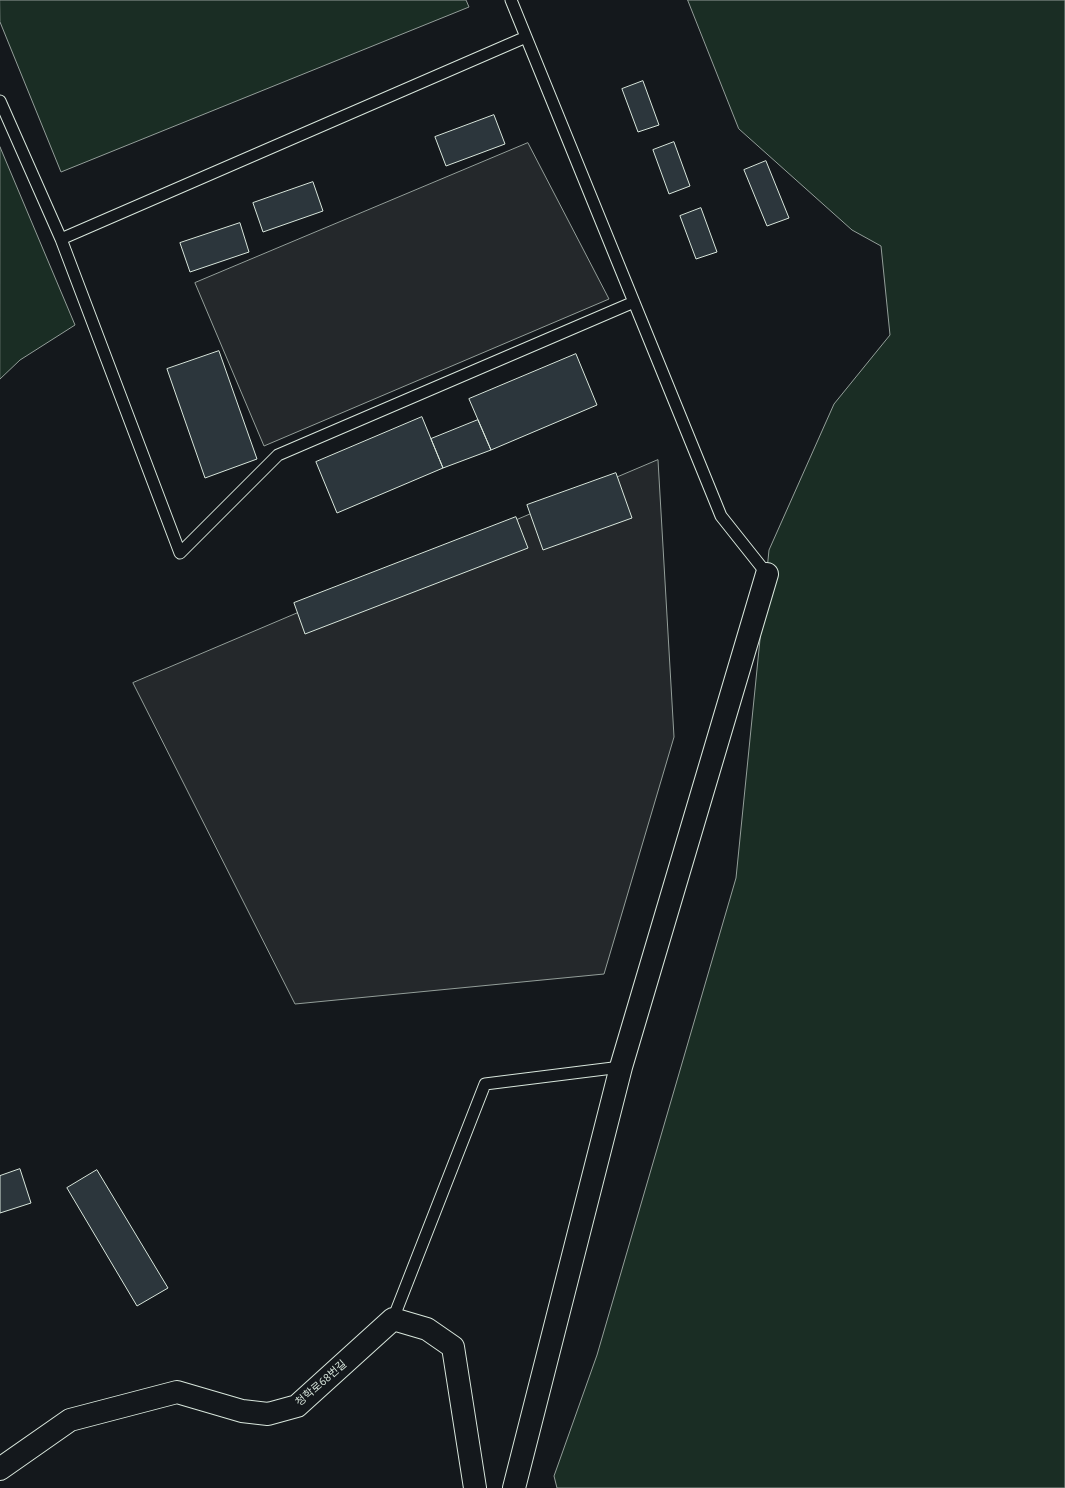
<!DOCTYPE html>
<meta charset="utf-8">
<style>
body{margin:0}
canvas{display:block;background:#14181c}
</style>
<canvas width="1065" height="1488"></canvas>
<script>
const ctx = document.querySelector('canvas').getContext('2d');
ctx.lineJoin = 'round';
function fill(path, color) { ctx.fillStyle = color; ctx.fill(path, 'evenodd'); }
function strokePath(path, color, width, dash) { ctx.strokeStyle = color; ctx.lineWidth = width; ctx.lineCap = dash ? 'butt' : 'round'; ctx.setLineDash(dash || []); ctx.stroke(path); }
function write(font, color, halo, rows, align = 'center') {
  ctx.font = font + ' Ubuntu,"Noto Sans KR",sans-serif'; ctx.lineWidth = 3; ctx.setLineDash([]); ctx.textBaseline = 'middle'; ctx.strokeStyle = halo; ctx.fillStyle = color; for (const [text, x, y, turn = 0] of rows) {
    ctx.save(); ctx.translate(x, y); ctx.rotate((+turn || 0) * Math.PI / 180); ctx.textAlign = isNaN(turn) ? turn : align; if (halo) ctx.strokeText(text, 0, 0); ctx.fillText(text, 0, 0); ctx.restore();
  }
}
const green = new Path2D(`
 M0 0H466L469 7 61 172 0 22Z
 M688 0H1065V1488H557L554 1476 597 1355 736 878 769 550 834 404 890 335 881 246 852 230 739 129Z
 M0 147 75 325 20 360 0 379Z`);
const parking = new Path2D(`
 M528 143 609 299 264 446 195 283Z
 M658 460 674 737 604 974 295 1004 133 683Z`);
const building = new Path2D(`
 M643 81 659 125 638 132 622 89Z
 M494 115 505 144 446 166 435 137Z
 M674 142 690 186 669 194 653 150Z
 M766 161 789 218 767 226 744 170Z
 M313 182 323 211 263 232 253 203Z
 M701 208 717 252 696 259 680 216Z
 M240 223 249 252 190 272 180 243Z
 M219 351 257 459 205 478 167 369Z
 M576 354 597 405 491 450 469 399Z
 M422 417 443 468 337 513 316 462Z
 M478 420 491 450 443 468 431 439Z
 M616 473 632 518 543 550 527 505Z
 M516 517 528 548 305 634 294 603Z
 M20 1169 31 1203 0 1213V1176Z
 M97 1170 168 1288 137 1306 67 1188Z`);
const service = new Path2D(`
 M511 0 721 516 767 574
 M0 101 61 239 180 553 278 455 634 302
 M61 239 526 37
 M393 1319 485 1084 621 1067`);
const minor = new Path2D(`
 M0 1469 70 1420 177 1392 242 1411 268 1414 297 1406 393 1319 427 1329 453 1347 475 1488
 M514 1488 621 1067 767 574`);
const streetNames = [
 ["청학로68번길",321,1383,-41]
];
fill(green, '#1a2d24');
strokePath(green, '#939e99', 1);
fill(parking, '#24282b');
strokePath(parking, '#939e99', 1);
fill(building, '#2c363c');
strokePath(building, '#d8e6dc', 1);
strokePath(service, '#d8e6dc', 13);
strokePath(minor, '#d8e6dc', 24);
strokePath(service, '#14181c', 11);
strokePath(minor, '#14181c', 22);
write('11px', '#d8e6dc', '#14181c', streetNames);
</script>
